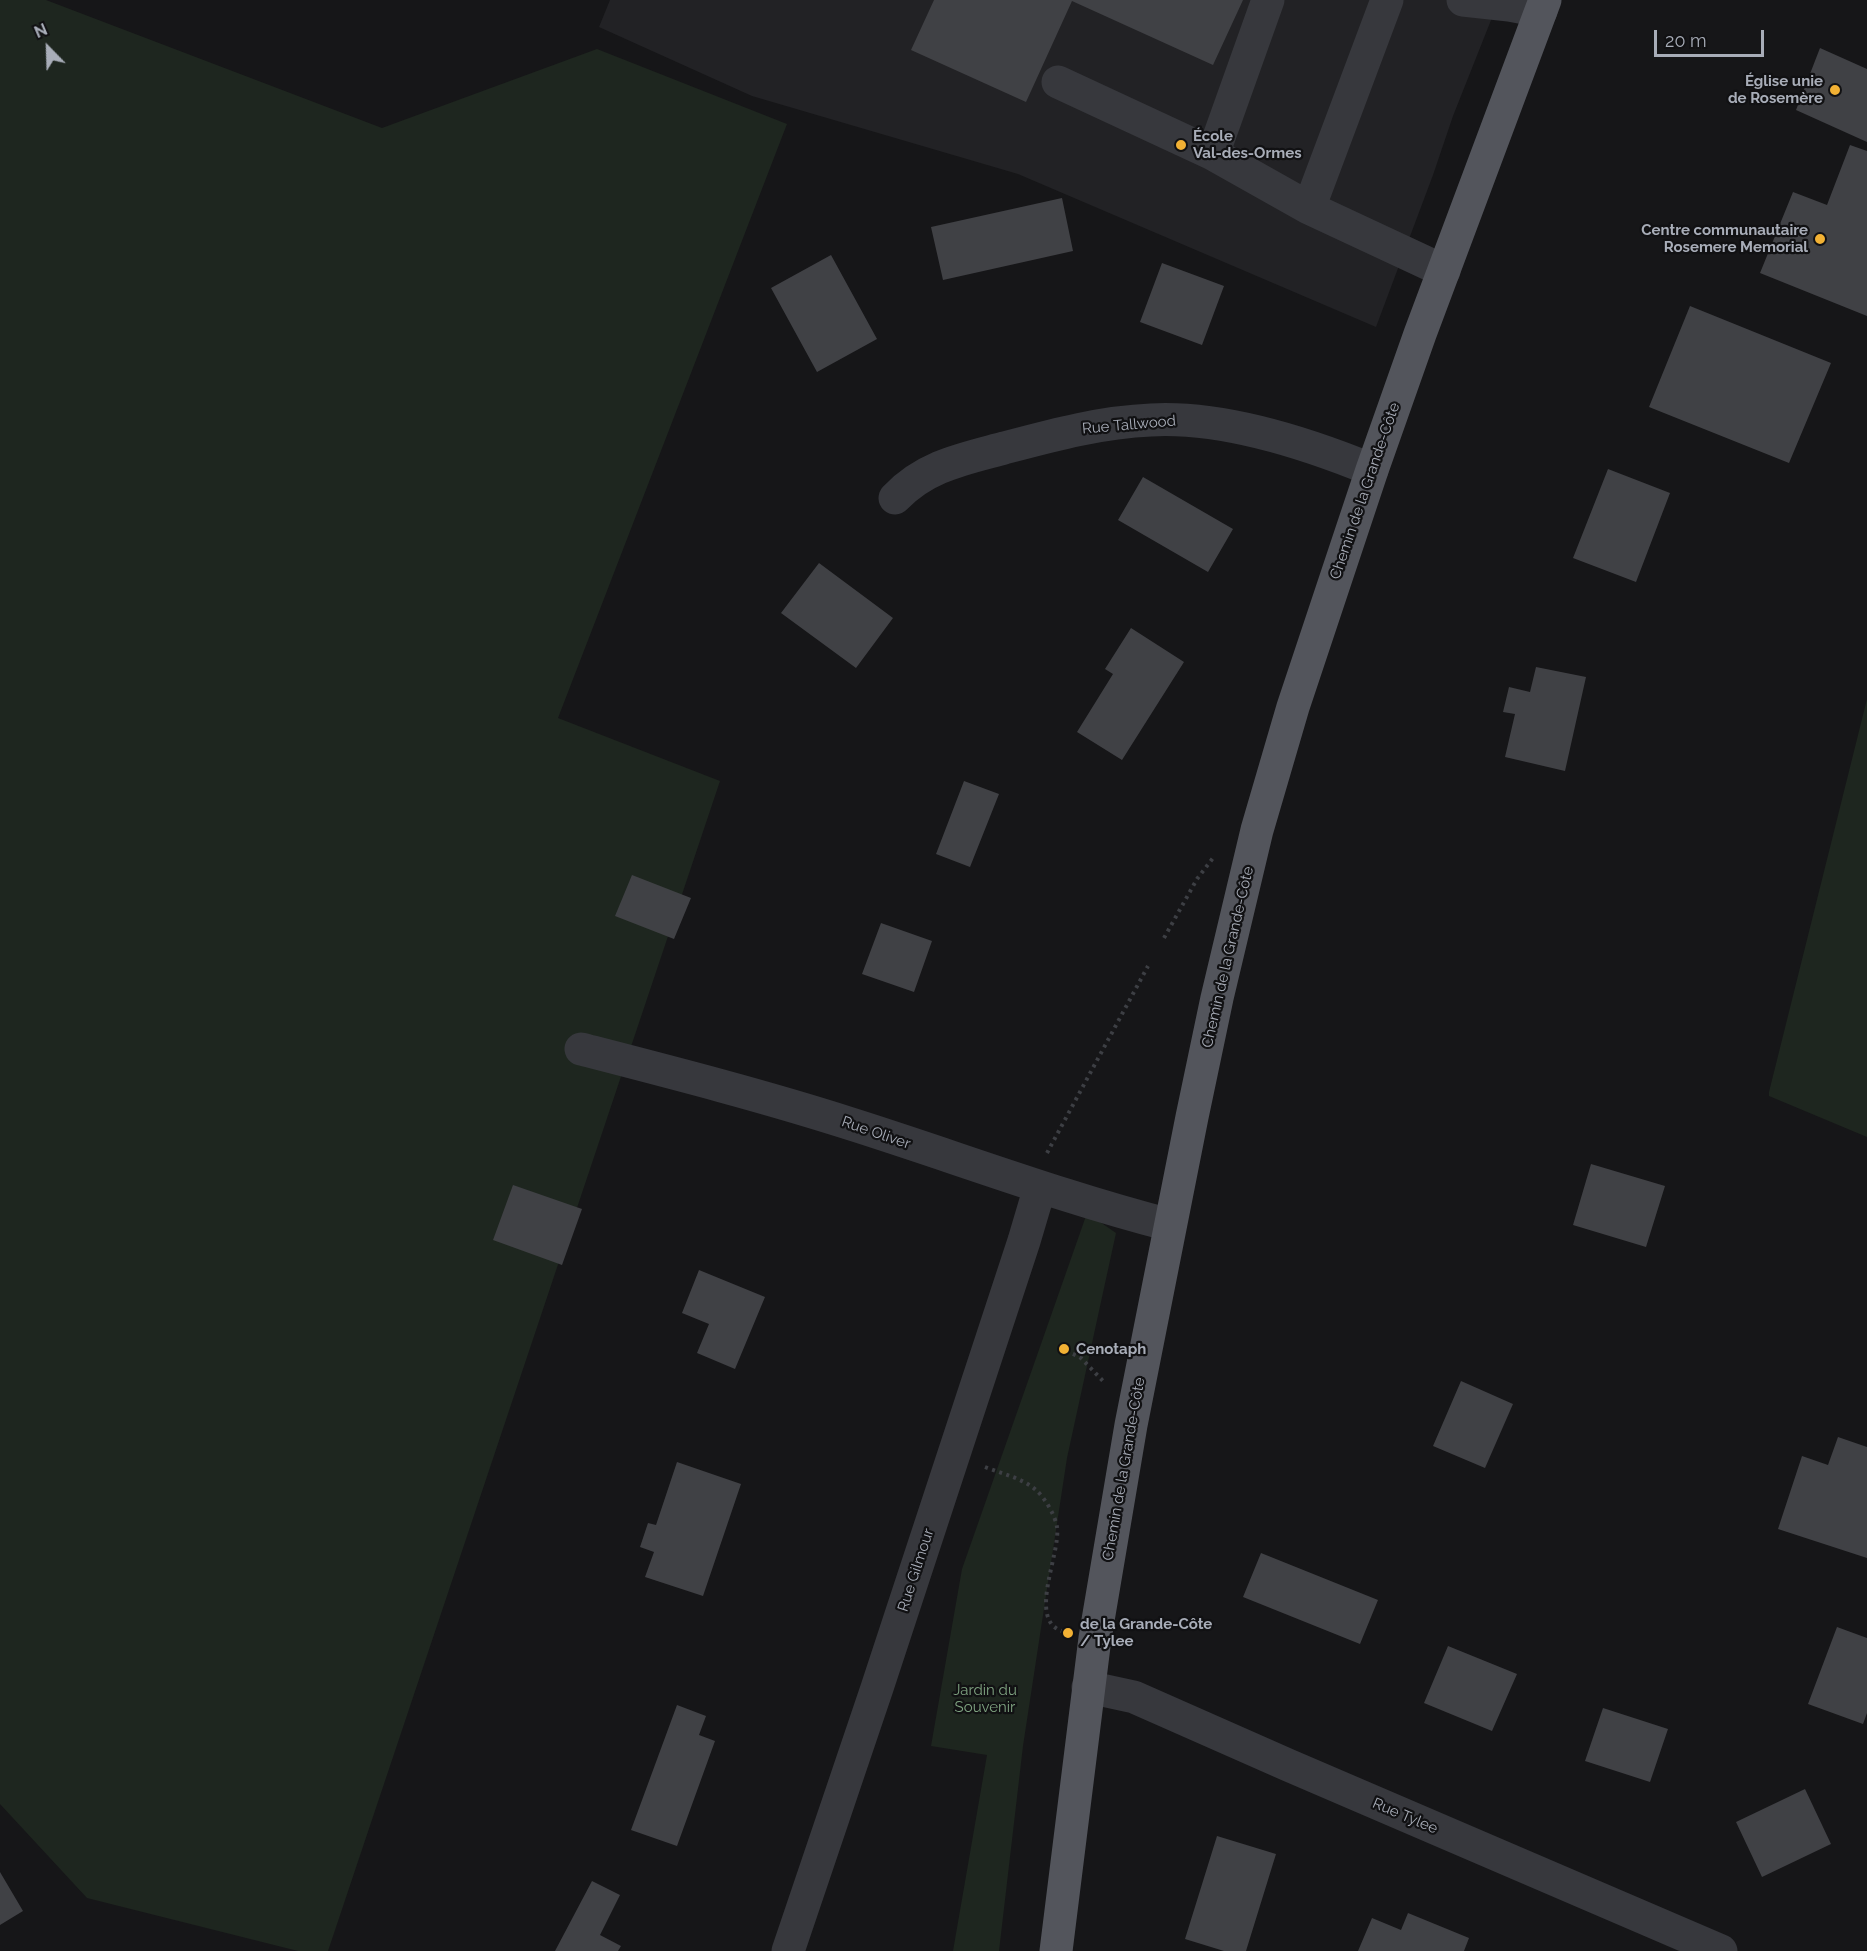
<!DOCTYPE html>
<meta charset="utf-8">
<style>
body{margin:0}
#map{position:relative;width:1867px;height:1951px;overflow:hidden;background:#161618;font-family:Raleway,sans-serif}
canvas{display:block}
.north{position:absolute;left:18px;top:18px;width:60px;height:60px;-webkit-text-stroke:4px #111113;paint-order:stroke;rotate:337deg;font-size:16px;font-weight:700;line-height:24px;text-align:center;color:#a8adb8}
.north::after{content:'';display:block;margin:auto;width:21px;height:27px;background:#a8adb8;clip-path:polygon(50% 0,100% 100%,50% 72%,0 100%)}
.scale{position:absolute;left:1654px;top:30px;width:110px;height:27px;box-sizing:border-box;border:3px solid #a8adb8;border-top:0;padding-left:8px;font-size:18px;line-height:21px;white-space:nowrap;color:#a8adb8;-webkit-text-stroke:4px #111113;paint-order:stroke}
</style>
<div id="map">
<canvas width="1867" height="1951"></canvas>
<div class="north">N</div>
<div class="scale">20 m</div>
</div>
<script>
const ctx = document.querySelector('canvas').getContext('2d');
ctx.lineJoin = 'round';
function fill(path, color) { ctx.fillStyle = color; ctx.fill(path, 'evenodd'); }
function strokePath(path, color, width, dash) { ctx.strokeStyle = color; ctx.lineWidth = width; ctx.lineCap = dash ? 'butt' : 'round'; ctx.setLineDash(dash || []); ctx.stroke(path); }
function write(font, color, halo, rows, align = 'center') {
  ctx.font = font + ' Raleway,sans-serif'; ctx.lineWidth = 4.5; ctx.setLineDash([]); ctx.textBaseline = 'middle'; ctx.strokeStyle = halo; ctx.fillStyle = color; for (const [text, x, y, turn = 0] of rows) {
    ctx.save(); ctx.translate(x, y); ctx.rotate((+turn || 0) * Math.PI / 180); ctx.textAlign = isNaN(turn) ? turn : align; if (halo) ctx.strokeText(text, 0, 0); ctx.fillText(text, 0, 0); ctx.restore();
  }
}
const built = new Path2D(`
 M610 0H1499L1453 116 1433 175 1376 327 1018 174 752 96 599 27Z`);
const green = new Path2D(`
 M0 0H46L382 128 597 49 787 124 558 718 720 781 328 1951H298L87 1898 0 1804Z
 M1867 699V1137L1769 1096V1092Z
 M1087 1213 1116 1233 1067 1458 1023 1746 999 1951H953L987 1755 931 1746 962 1569Z`);
const building = new Path2D(`
 M934 0H1243L1213 65 1072 1 1026 102 911 50Z
 M1820 48 1867 69V142L1796 110Z
 M1850 145 1867 151V316L1760 273 1793 192 1827 205Z
 M1062 198 1073 251 943 280 931 227Z
 M831 255 877 339 817 372 771 288Z
 M1162 263 1224 286 1202 345 1140 322Z
 M1690 306 1831 363 1789 463 1649 407Z
 M1608 469 1670 493 1636 582 1573 558Z
 M1143 477 1233 529 1208 572 1118 520Z
 M819 563 893 618 856 668 781 613Z
 M1131 628 1184 662 1122 760 1077 732 1113 674 1105 669Z
 M1536 667 1586 677 1565 771 1505 757 1515 714 1503 712 1509 687 1530 692Z
 M964 781 999 794 970 867 936 854Z
 M632 875 691 898 674 939 615 916Z
 M881 923 932 941 914 992 862 974Z
 M1591 1164 1665 1186 1646 1247 1573 1225Z
 M513 1185 582 1209 562 1265 493 1240Z
 M699 1270 765 1297 735 1369 697 1353 709 1324 682 1313Z
 M1461 1381 1513 1404 1485 1468 1433 1446Z
 M1838 1437 1867 1447V1558L1778 1529 1802 1456 1828 1465Z
 M677 1462 741 1484 703 1596 645 1577 654 1552 640 1547 648 1523 656 1525Z
 M1261 1553 1378 1600 1360 1644 1243 1597Z
 M1837 1627 1867 1638V1713L1863 1724 1808 1704Z
 M1448 1646 1517 1674 1492 1731 1424 1703Z
 M677 1705 706 1716 699 1735 715 1741 677 1846 631 1830Z
 M1603 1708 1668 1729 1650 1782 1585 1761Z
 M1805 1789 1831 1844 1762 1877 1736 1822Z
 M1217 1836 1276 1854 1246 1951H1224L1185 1939Z
 M0 1872 23 1911 0 1925Z
 M592 1881 620 1895 600 1935 621 1946 618 1951H555Z
 M1408 1913 1469 1938 1464 1951H1358L1372 1918 1401 1930Z`);
const path = new Path2D(`
 M1164 938 1197 879 1213 858
 M1047 1153 1148 966
 M1066 1351 1080 1357 1103 1381
 M985 1467C1003 1474 1022 1478 1036 1490 1045 1498 1055 1515 1057 1527 1061 1553 1027 1620 1062 1631`);
const minor = new Path2D(`
 M1463 0 1509 5 1541 11
 M1058 82 1213 154 1309 208 1444 271
 M1213 154 1268 0
 M1309 208 1387 0
 M895 498C925 466 963 459 1004 448 1053 435 1101 422 1151 420 1223 416 1306 443 1372 470
 M581 1049C670 1072 760 1095 848 1123 956 1157 1061 1197 1170 1225
 M1088 1687 1134 1697 1288 1765 1721 1951
 M788 1951 877 1688 1024 1241 1040 1187`);
const major = new Path2D(`
 M1056 1951 1095 1638 1131 1425 1192 1117 1217 998 1257 830 1293 707 1372 470 1420 334 1545 0`);
const markers = [
 [1835,90,6,"#f2b134"],
 [1181,145,6,"#f2b134"],
 [1820,239,6,"#f2b134"],
 [1064,1349,6,"#f2b134"],
 [1068,1633,6,"#f2b134"]
];
const poiNames = [
 ["Église unie",1823,81,"right"],
 ["de Rosemère",1823,98,"right"],
 ["École",1193,136],
 ["Val-des-Ormes",1193,153],
 ["Centre communautaire",1808,230,"right"],
 ["Rosemere Memorial",1808,247,"right"],
 ["Cenotaph",1076,1349],
 ["de la Grande-Côte",1080,1624],
 ["/ Tylee",1080,1641]
];
const streetNames = [
 ["Rue Tallwood",1129,425,-5],
 ["Chemin de la Grande-Côte",1365,491,-71],
 ["Chemin de la Grande-Côte",1228,957,-77],
 ["Rue Oliver",876,1133,19],
 ["Chemin de la Grande-Côte",1124,1469,-80],
 ["Rue Gilmour",916,1570,-72],
 ["Rue Tylee",1405,1816,23]
];
const parkNames = [
 ["Jardin du",985,1690],
 ["Souvenir",985,1707]
];
fill(built, '#222225');
fill(green, '#1e261f');
fill(building, '#404145');
strokePath(path, '#3d3f44', 4, [3, 4.5]);
strokePath(minor, '#37383d', 33);
strokePath(major, '#53555c', 33);
for (const [x, y, r, color] of markers) { const dot = new Path2D(); dot.arc(x, y, r, 0, 2 * Math.PI); ctx.fillStyle = color; ctx.fill(dot); strokePath(dot, '#111113', 2); }
write('bold 15px', '#a8adb8', '#111113', poiNames, 'left');
write('15px', '#a8adb8', '#111113', streetNames);
write('15px', '#7fa381', '#111113', parkNames);
</script>
